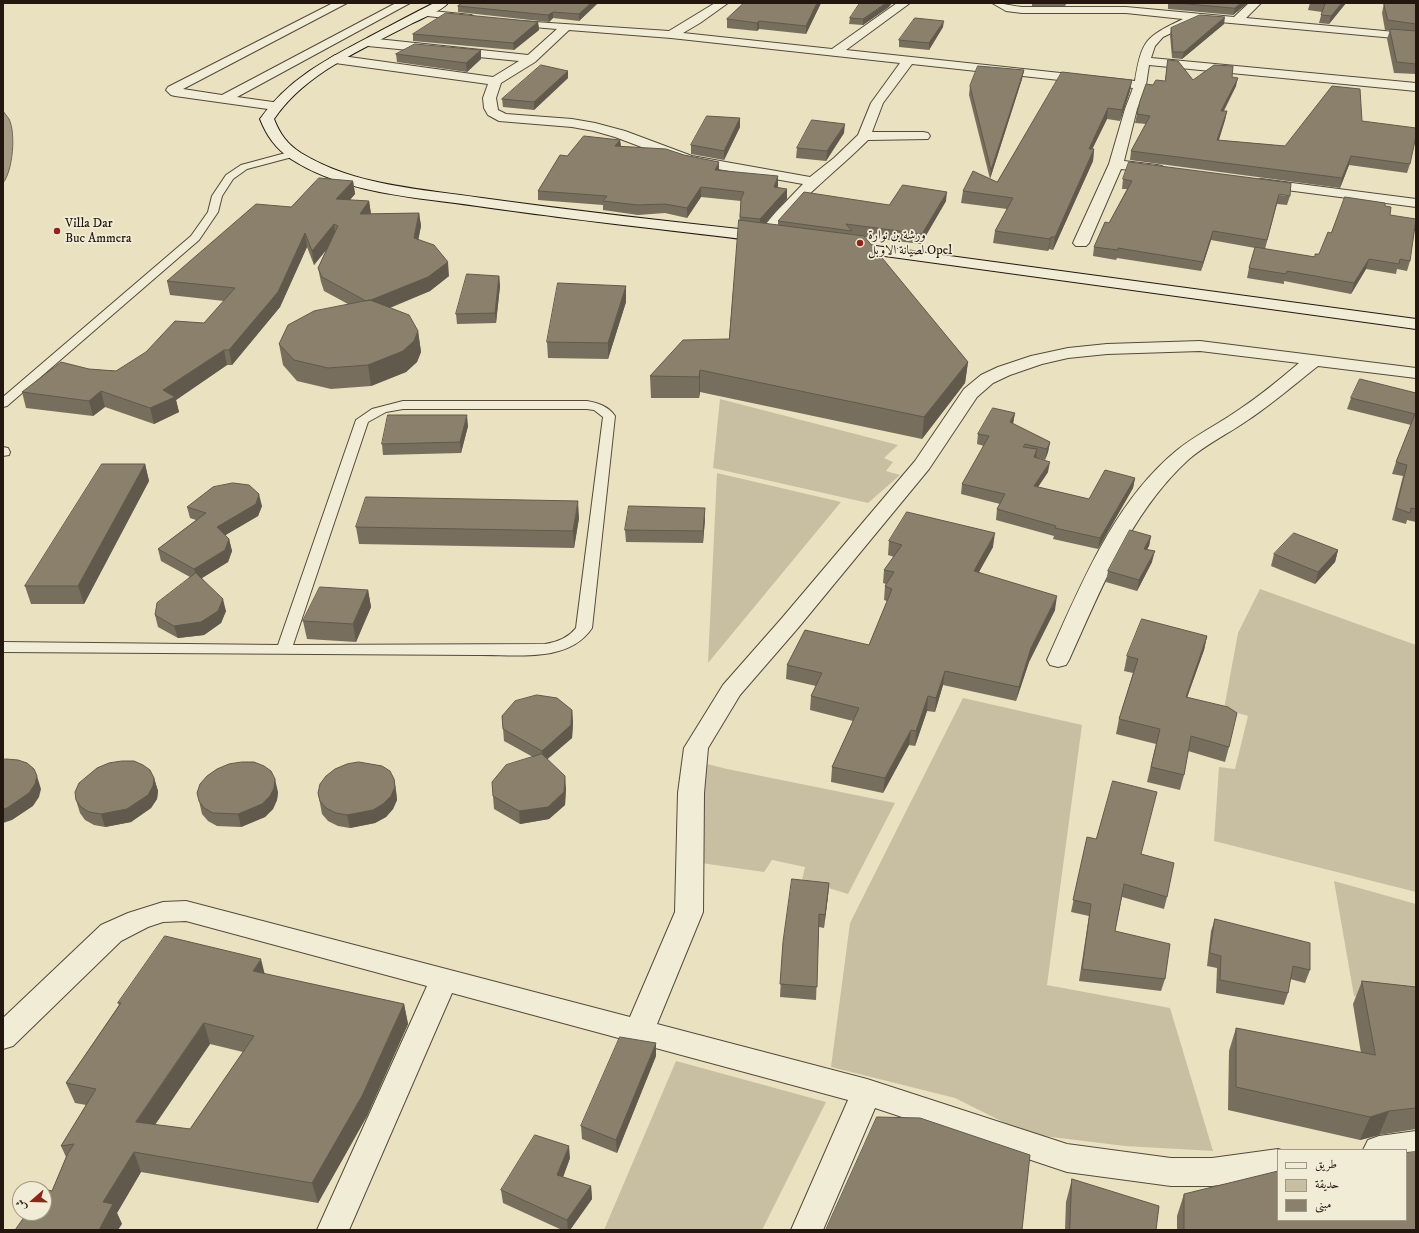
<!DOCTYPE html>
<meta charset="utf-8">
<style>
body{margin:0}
#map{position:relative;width:1419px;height:1233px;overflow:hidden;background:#eae1c0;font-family:"IM FELL DW Pica",Amiri,serif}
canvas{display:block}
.frame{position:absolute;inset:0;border:4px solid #231710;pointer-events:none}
.legend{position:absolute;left:1277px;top:1149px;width:130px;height:72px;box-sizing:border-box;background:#f1ecd6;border:1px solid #9f9787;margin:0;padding:5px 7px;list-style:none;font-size:12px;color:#231710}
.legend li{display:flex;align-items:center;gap:8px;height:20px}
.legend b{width:20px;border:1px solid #9f9787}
.north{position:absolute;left:12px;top:1181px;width:40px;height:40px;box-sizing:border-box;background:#f1ecd6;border:1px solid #9f9787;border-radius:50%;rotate:250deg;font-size:11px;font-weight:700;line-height:16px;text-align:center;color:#231710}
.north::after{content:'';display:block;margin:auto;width:14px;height:18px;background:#8f2418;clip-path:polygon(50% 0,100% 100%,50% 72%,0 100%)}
</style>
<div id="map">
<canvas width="1419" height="1233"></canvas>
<div class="frame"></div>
<ul class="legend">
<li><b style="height:5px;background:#f1ecd6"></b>طريق</li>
<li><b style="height:11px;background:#c8bfa2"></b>حديقة</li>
<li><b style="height:11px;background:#8a806c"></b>مبنى</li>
</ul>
<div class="north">ش</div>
</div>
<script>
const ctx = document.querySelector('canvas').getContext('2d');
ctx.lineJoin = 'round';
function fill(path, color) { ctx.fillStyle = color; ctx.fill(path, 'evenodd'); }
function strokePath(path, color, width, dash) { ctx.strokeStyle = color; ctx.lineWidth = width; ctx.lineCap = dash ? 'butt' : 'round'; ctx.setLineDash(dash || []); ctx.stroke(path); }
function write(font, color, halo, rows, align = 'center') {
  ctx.font = font + ' "IM FELL DW Pica",Amiri,serif'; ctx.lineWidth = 3.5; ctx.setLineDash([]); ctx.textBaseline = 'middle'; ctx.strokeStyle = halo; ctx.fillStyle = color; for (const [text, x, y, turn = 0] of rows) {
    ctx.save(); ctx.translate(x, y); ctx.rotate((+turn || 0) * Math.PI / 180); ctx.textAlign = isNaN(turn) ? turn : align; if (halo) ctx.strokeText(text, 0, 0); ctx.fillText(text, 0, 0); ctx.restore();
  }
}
const green = new Path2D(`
 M720 399 898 445 884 458 893 462 886 471 900 475 868 503 713 468Z
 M717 473 841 502 708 663Z
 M1260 589 1416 645V892L1214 841 1219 767 1235 769 1248 716 1224 709 1238 633Z
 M963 698 1082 725 1047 985 1170 1008 1213 1151 1125 1146 1027 1134 955 1098 831 1067 850 923Z
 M699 762 727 769 895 803 848 894 802 880 805 867 772 860 764 872 694 862Z
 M1334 881 1416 904V1003L1354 996Z
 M676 1061 826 1102 762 1230H604Z`);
const water = new Path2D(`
 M3 111C5 114 7 116 9 119 16 133 13 171 3 183Z`);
const lane = new Path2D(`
 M293 151 298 154 296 156 247 169 233 179 222 196 218 212 199 240 7 406 3 407V397L191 236 208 212 212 196 226 175 241 165Z
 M403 401H587C598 403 608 406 615 416L592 628C568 664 514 654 477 655L3 652V642L278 645 356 420 372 409ZM403 409H587L594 410 603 417 576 628C568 638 557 642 545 644L293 645 368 422 386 412Z
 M3 447 8 448 10 452 9 455 3 456Z`);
const street = new Path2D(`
 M333 3H347L183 89 222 95 396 3H410L237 97 280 103 281 106 280 109 275 110 175 96 171 95 166 90 168 87Z
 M715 3H728L700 23 683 33 832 49 897 3H910L846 50 1135 81C1142 39 1146 37 1183 19L1126 13H1022L1006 11 992 3C1003 3 1012 6 1022 7H1126L1234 17 1249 3H1261L1246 18 1416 34V40L1198 20 1163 37 1155 46 1151 58 1416 83V91L1149 65 1146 85 1137 109 1124 161 1157 165 1162 166 1164 169 1162 172 1157 173 1121 169 1089 243 1086 246H1076L1073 243 1109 164 1125 109 1133 88 912 64 883 103 872 132H923L928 133 930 136 928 139 868 140C839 169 805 194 780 226 773 234 770 242 759 239L756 236 775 213 803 184 684 163 615 137 594 131 572 127 499 121 488 115 484 108 483 98 488 84 335 63 329 59 335 55 493 77 519 61 368 46 362 42 368 38 528 55 557 29 509 25 505 24 503 22 505 20 669 31ZM569 30 671 38 900 63 871 103 858 135 834 158 810 177 692 156 625 131 595 123 572 119 506 114 498 110 496 98 501 83 535 62Z
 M423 10 471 15 477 18 471 21 419 15 417 13 419 11Z
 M1261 179 1416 199V207L1256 186 1254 183 1256 180Z
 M1200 341 1416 368V378L1318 366C1295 384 1273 403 1248 420 1228 434 1206 444 1188 460 1130 513 1101 590 1069 660L1066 665 1058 667 1050 665 1047 660C1080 587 1113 503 1176 451 1194 436 1215 426 1234 413 1257 398 1278 381 1299 363L1200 351 1107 354 1068 358 1042 364 1010 375 993 383 977 397 929 469 798 628 740 695 708 748 704 793 703 912 657 1024 867 1079 1067 1144 1171 1158H1212L1278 1149 1281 1150H1278V1177L1212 1186H1171L1067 1172 875 1108 823 1230H791L848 1100 452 993 349 1230H317L427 986 186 921 163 922 148 927 121 941 13 1046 3 1049V1018L101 925 128 913 163 902 186 901 630 1017 675 912 678 793 684 748 723 685 782 618 915 461 964 389 981 375 998 367 1031 356 1068 348 1107 344Z
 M1416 1131V1159L1406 1160V1150H1363L1368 1140 1379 1136Z`);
const secondary = new Path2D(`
 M434 3H448C442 11 420 19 411 24 362 50 306 72 274 119 280 134 287 144 301 153 355 186 421 189 482 198 577 211 672 222 767 232L772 234 775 237 772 240 767 242C670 230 573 220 477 206 415 197 345 194 291 159 275 148 267 136 260 119 288 79 327 59 369 37 390 26 412 14 434 3Z
 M846 242 1416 319V329L841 250 838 247 841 244Z`);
const wall = new Path2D(`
 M462 3H598L579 21 553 18 549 22 458 12V6Z
 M617 3H638L637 4Z
 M744 3H821L806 34 759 29 757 31 727 28V19Z
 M1032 3H1067L1065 6H1032Z
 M1168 3H1248L1233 15 1168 9Z
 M1310 3H1346L1329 24 1319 23 1322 12 1308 10Z
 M1384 3H1416V74L1394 73 1387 39 1390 30H1385L1382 13Z
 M889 7 863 25 849 24 850 18Z
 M538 22 539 30 514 50 413 41V34Z
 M1224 24 1182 59 1172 58 1170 35 1171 28Z
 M943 27 929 50 899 47V40Z
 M481 50V59L467 72 397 62 396 54Z
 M1168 60 1193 80 1232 77 1236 86 1224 111H1227L1225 120 1219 140 1285 146 1362 121 1410 164 1407 173 1349 165 1340 188 1130 160 1131 151 1146 124 1135 123 1137 114 1153 85 1165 81Z
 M1024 70 1022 79 990 179 997 182 1132 80 1130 91 1120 121 1107 119 1092 149H1094L1093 161 1053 250 1049 249 1048 251 993 243 995 231 1007 209 961 203 963 191 990 179 969 95 970 86Z
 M568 71V78L534 110 503 107 502 99Z
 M740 118V127L724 160 691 154V145Z
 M844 133 826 161 796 158 797 148Z
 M620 140 621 146 719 170 778 186 777 188 787 199 765 224 778 225V221L889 205 946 201 921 244 864 237 968 362 965 383 922 439 700 392 699 398H651L650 376 729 339 741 201 701 197 687 218 665 213 638 215 603 210V205L538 200V191L567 156Z
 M1123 179 1290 196 1287 205 1277 204 1265 249 1315 257 1319 254 1331 233 1385 206 1390 215 1410 261 1407 271 1397 269 1396 274 1366 269 1351 294 1284 281V284L1247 278 1249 268 1255 248 1211 240 1201 271 1117 258 1116 260 1093 256 1094 247 1109 223 1127 189H1122Z
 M353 181 355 194 350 200 369 201 371 214 419 213 421 226 418 239 449 276 430 291 390 308 418 331 421 352 417 362 406 372 371 386 331 389 297 381 283 365 279 344 348 304 324 291 321 282 318 268 326 250 314 265 307 247 280 307 232 365H227L176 400 179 412 154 424 105 407 93 416 26 408 22 392 89 369 116 371 204 323 224 301 170 295 167 281 291 207Z
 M499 276 500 286 496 323 457 324 456 314Z
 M626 286V302L608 359 548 358 547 342Z
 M1416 393V522L1407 520 1406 524 1392 520 1403 476 1392 474 1396 462 1411 425 1347 409 1351 398Z
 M1015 413 1013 424 1050 442 1048 452 1045 460 1038 458 1048 472 1038 487 1089 499 1135 478 1133 488 1098 549 1053 539 1054 536 996 520 997 509 1000 504 961 494 962 484 984 446 977 444 978 434Z
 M468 426 461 453 383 455 382 444Z
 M145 464 149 481 84 604H31L25 586Z
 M262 506 258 516 225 535 229 539 232 551 228 562 202 578 226 611 221 623 204 635 178 638 158 627 155 615 190 577 161 561 158 549 196 520 190 518 187 507Z
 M579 518 574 548 359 544 356 527Z
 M705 519 703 543 626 542 625 530Z
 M1151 536 1149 546 1147 549 1152 562 1137 591 1106 582 1108 571Z
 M889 541 993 547 979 572 1055 610 1029 662 1016 701 943 685 935 712 927 711 915 746 909 745 883 793 831 782 832 767 853 721 810 710 811 696 816 686 786 679 787 665 869 645 887 601 884 600 885 586 886 584 883 583 884 570 894 557 888 555Z
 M1338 550 1335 562 1315 584 1271 566 1274 554Z
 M368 590 371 607 356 642 307 639 303 621Z
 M1207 636 1204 650 1187 697 1229 747 1225 762 1188 751 1184 775 1180 790 1147 782 1156 744 1116 734 1119 719 1133 673 1124 671 1127 656Z
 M572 710 573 723 572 738 547 759 566 788 565 805 549 819 520 824 494 809 493 796 533 757 504 741 502 716Z
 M154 778 158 791 157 799 151 808 131 822 105 827 94 825 85 820 80 813 76 800Z
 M394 779 396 791 397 800 393 809 386 817 375 823 350 828 338 826 328 821 322 814 318 793Z
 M278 792 277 800 273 809 265 817 241 827 217 826 208 821 202 814 199 801Z
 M1087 837 1142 854 1167 897 1164 909 1122 897 1115 931 1165 979 1161 991 1079 981 1089 916 1071 912Z
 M829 883 828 896 824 928 819 927 816 1000 780 997 783 942Z
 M1215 919 1310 970 1305 983 1290 979 1288 993 1284 1005 1216 993 1217 968 1207 966 1211 931Z
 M265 974 404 1004 408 1024 367 1116 318 1203 141 1172 117 1213 122 1224 52 1191 66 1157 61 1146 86 1105 75 1103 66 1083 119 1005 118 1003ZM210 1044 243 1052 190 1129 155 1125Z
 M1362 981 1416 987V1129L1379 1135 1360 1140 1228 1110 1229 1051 1236 1028 1361 1053 1353 1004Z
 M656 1056 617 1153 582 1139 581 1126Z
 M570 1158 563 1177 591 1186 592 1199 570 1230H562L503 1203 501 1190Z
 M1072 1179 1156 1230H1065L1066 1202Z
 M1184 1194 1416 1230H1177V1216Z`);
const shadedWall = new Path2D(`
 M591 3H598L579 21V14Z
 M817 3H821L806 34V26Z
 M886 3H892L889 7 863 25V19Z
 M1241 3H1248L1233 15 1235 8Z
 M1342 3H1346L1329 24 1331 16Z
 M553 12V18L549 22 548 15Z
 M1225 17 1224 24 1182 59 1184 52Z
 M759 21V29L757 31V23Z
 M944 21 943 27 929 50V43Z
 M538 22 539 30 514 50 513 43Z
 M481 50V59L467 72 466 63Z
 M1024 70 1022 79 990 179 991 170Z
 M568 71V78L534 110V102Z
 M1238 78 1236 86 1219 119 1221 111Z
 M1132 80 1130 91 1120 121 1122 110Z
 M1108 108 1107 119 1087 160 1089 149Z
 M1227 111 1225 120 1216 148 1217 140Z
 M740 118V127L724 160V151Z
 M845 124 844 133 826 161 827 151Z
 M620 140 621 149 615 146Z
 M1094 149 1093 161 1053 250 1055 237Z
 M1351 156 1349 165 1340 188 1342 178Z
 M719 162V171L715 170Z
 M778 176V186L774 197V187Z
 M353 181 355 194 338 213 336 199Z
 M701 187V197L687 218V208Z
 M787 189V199L760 229V219Z
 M947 192 946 201 921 244 922 234Z
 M369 201 371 214H360Z
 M419 213 421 226 416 252 414 238Z
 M334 224 336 238 314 265 312 251Z
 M1213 231 1211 240 1201 271 1203 262Z
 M305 233 307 247 280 307 232 365 229 350Z
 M1051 237 1049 249 1048 251 1050 239Z
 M1369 259 1366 269 1351 294 1354 283Z
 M448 262 449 276 430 291 369 316 367 302Z
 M499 276 500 286 496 323 495 313Z
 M626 286V302L608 359V343Z
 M418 331 421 352 417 362 406 372 371 386 368 365Z
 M224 350 227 365 176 400 179 412 154 424 150 408 163 390Z
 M968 362 965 383 922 439 924 417Z
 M700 370V392L699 398V377Z
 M101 391 105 407 93 416 89 401Z
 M1015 413 1013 423 1008 433 1010 422Z
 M467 415 468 426 461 453 460 442Z
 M1050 442 1048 452 1045 460 1047 449Z
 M1037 449 1036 460 1034 457Z
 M1050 462 1048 472 1032 496 1034 486Z
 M145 464 149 481 84 604 78 586Z
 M1135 478 1133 488 1098 549 1100 538Z
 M259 494 262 506 258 516 219 539 217 527Z
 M578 501 579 518 574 548 573 531Z
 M705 508V519L703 543V531Z
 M995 533 993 547 972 584 974 571Z
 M1151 536 1149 546 1142 559 1144 549Z
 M229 539 232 551 228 562 197 581 194 569Z
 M1338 550 1335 562 1315 584 1318 572Z
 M1155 551 1152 562 1137 591 1139 580Z
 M368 590 371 607 356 642 353 624Z
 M1057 596 1055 610 1029 662 1016 701 1019 687 1031 648Z
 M223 599 226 611 221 623 204 635 178 638 174 626Z
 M1207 636 1204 650 1182 712 1186 697Z
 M945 671 943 685 935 712 936 698Z
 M928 696 927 711 915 746 916 731Z
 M572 710 573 723 572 738 543 763 542 751Z
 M911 730 909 745 883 793 885 778Z
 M37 776 41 789 39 797 33 806 12 820 3 823V809Z
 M565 776 566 788 565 805 549 819 520 824 519 811Z
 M154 778 158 791 157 799 151 808 131 822 105 827 101 814Z
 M275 779 278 792 277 800 273 809 265 817 241 827 238 814Z
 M394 779 396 791 397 800 393 809 386 817 375 823 350 828 347 815Z
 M829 883 828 896 824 928 825 915Z
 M261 959 266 979 253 971Z
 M404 1004 408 1024 367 1116 318 1203 312 1183Z
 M204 1023 210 1044 143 1142 136 1122Z
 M656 1043V1056L617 1153 616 1140Z
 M1389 1111 1379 1135 1360 1140 1370 1117Z
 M569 1146 570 1158 559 1188 557 1175Z
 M134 1152 141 1172 117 1213 122 1224 118 1230H99L103 1202Z
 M591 1186 592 1199 570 1230H568L567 1220Z`);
const building = new Path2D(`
 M462 3H591L579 14 553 12 548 15 458 6Z
 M744 3H817L806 26 759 21 757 23 727 19Z
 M860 3H886L863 19 850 18Z
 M1176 3H1241L1235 8Z
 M1316 3H1342L1331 16 1321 15 1325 4Z
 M1384 3H1416V24L1388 20Z
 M446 13 538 22 513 43 413 34Z
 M1200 15 1225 17 1184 52H1173L1171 28Z
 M915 18 944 21 929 43 899 40Z
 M1390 29 1416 31V64L1397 62Z
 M415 44 481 50 466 63 396 54Z
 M1168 60 1178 61 1193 80 1214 65 1233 66 1232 77 1238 78 1221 111H1227L1217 140 1285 146 1332 86 1360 89 1362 121 1416 128V136L1410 164 1351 156 1342 178 1131 151 1150 116 1137 114 1140 101 1146 84 1153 85 1156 80 1165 81Z
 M541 65 568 71 534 102 502 99Z
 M978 66 1024 70 991 170 970 86Z
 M1062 72 1132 80 1122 110 1108 108 1089 149H1094L1055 237H1051L1050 239 995 231 1013 198 963 191 973 171 997 182Z
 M707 116 740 118 724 151 691 145Z
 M812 120 845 124 827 151 797 148Z
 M584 136 620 140 615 146 666 149 684 155 719 162 715 170 778 176 774 187 787 189 760 219 740 217 741 199 744 192 701 187 687 208 665 204 638 205 603 201 607 196 538 191 560 155 567 156Z
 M1129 162 1291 183 1290 196 1279 194 1267 240 1213 231 1203 262 1118 248V250L1094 247 1105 222 1109 223 1132 181 1123 179Z
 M319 178 353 181 336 199 369 201 360 214 419 213 414 238 434 245 448 262 428 277 371 300 366 301 322 277 318 268 338 226 334 224 312 251 305 233 278 292 229 350H224L163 390 175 397 150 408 101 391 89 401 22 392 61 362 89 369 116 371 146 352 175 321 204 323 235 288 167 281 256 204 291 207Z
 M903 185 947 192 922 234 846 224 852 231 778 221 804 192 889 205Z
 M1345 197 1385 203V206L1391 207 1390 215 1416 219 1410 261 1400 259 1399 264 1369 259 1354 283 1287 271 1286 274 1249 268 1255 247 1315 257V254H1319L1328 232 1331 233Z
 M739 220 864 236 968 362 924 417 700 370 699 377 650 376 683 340 729 339Z
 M467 274 499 276 495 313 456 314Z
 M558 283 626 286 608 343 547 342Z
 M370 300 409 315 418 331 414 341 403 351 368 365 328 368 294 360 279 344 288 325 314 311Z
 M1360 379 1416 393V509L1411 508 1410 513 1396 508 1407 465 1396 462 1415 414 1351 398Z
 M993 408 1015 413 1010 422 1050 442 1047 449 1025 444 1023 447 1037 449 1034 457 1050 462 1034 486 1089 499 1105 470 1135 478 1100 538 1055 528 1056 526 997 509 1005 494 962 484 989 436 978 434Z
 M388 415H467L460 442 382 444Z
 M102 464H145L78 586H25Z
 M233 483 249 485 259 494 256 504 217 527 229 539 225 550 194 569 158 549 206 513 187 507 213 487Z
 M366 497 578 501 573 531 356 527Z
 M629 506 705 508 703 531 625 530Z
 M907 512 995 533 974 571 1057 596 1031 648 1019 687 945 671 936 698 928 696 916 731 911 730 885 778 832 767 859 708 811 696 822 673 787 665 805 630 869 645 892 589 885 586 894 572 884 570 902 545 889 541Z
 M1130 530 1151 536 1144 549 1155 551 1139 580 1108 571Z
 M1294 533 1338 550 1318 572 1274 554Z
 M196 573 223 599 218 611 201 622 174 626 155 615 157 603Z
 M320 587 368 590 353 624 303 621Z
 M1142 619 1207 636 1186 697 1228 707 1237 713 1229 747 1191 736 1184 775 1151 767 1160 729 1119 719 1138 659 1127 656Z
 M537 695 557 698 572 710 571 725 542 751 503 729 502 716 515 701Z
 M542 754 565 776 564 792 548 807 519 811 493 796 492 782 506 765Z
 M6 759 18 760 27 763 34 769 37 776 35 784 29 793 7 808 3 809V760Z
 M122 761H134L143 765 150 770 154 778 153 786 148 795 127 809 101 814 89 812 81 807 76 800 75 792 79 783 97 768 109 763Z
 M242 762H254L264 766 271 771 275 779 274 788 270 796 262 804 238 814 213 813 204 808 199 801 197 793 200 784 207 776 217 769 229 764Z
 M359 762 382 766 390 771 394 779 395 787 391 796 383 804 373 810 347 815 336 813 326 808 320 801 318 793 320 784 326 776 335 769 347 764Z
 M1113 781 1157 792 1141 854 1174 863 1167 897 1124 884 1115 931 1170 944 1165 979 1082 969 1091 904 1073 900 1087 837 1096 839Z
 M792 879 829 883 825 915 819 914 817 987 780 984 783 942Z
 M1215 919 1310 943V970L1293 966 1288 993 1220 980 1221 956 1210 953Z
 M165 936 261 959 253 971 404 1004 362 1096 312 1183 134 1152 103 1202 113 1204 99 1230H15L27 1213H44V1189L52 1191 68 1153 74 1144 61 1146 96 1089 66 1083 121 1003H118ZM204 1023 254 1036 190 1129 136 1122Z
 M1362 981 1416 987V1108L1389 1111 1370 1117 1236 1087V1028L1375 1055Z
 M620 1037 656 1043 616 1140 581 1126Z
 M877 1117 920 1118 1030 1155 1022 1230H826Z
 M535 1135 569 1146 557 1175 591 1186 567 1220 501 1190Z
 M1416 1152V1230H1184V1194L1278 1171V1220H1406V1153Z
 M1072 1179 1159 1206 1156 1230H1070Z`);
const markers = [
 [57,231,4,"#8f2418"],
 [860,243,4,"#8f2418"]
];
const farPoinames = [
 ["Villa Dar",65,224],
 ["Buc Ammera",65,239],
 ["ورشة بن نوارة",868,236],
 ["لصيانة الاوبل Opel",868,251]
];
fill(green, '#c8bfa2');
fill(water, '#a69c84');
strokePath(water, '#726756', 1);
strokePath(lane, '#554a3c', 2);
strokePath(street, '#554a3c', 2);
strokePath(secondary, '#231710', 2);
fill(lane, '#f1ecd6');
fill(street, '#f1ecd6');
fill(secondary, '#f1ecd6');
fill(wall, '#776e5d');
fill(shadedWall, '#615a4c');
fill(building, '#8a806c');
strokePath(building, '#615a4c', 1);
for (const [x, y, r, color] of markers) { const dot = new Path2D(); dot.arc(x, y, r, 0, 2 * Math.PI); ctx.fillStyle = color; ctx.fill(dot); strokePath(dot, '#f1ecd6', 1.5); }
write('13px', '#231710', '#f1ecd6', farPoinames, 'left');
</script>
